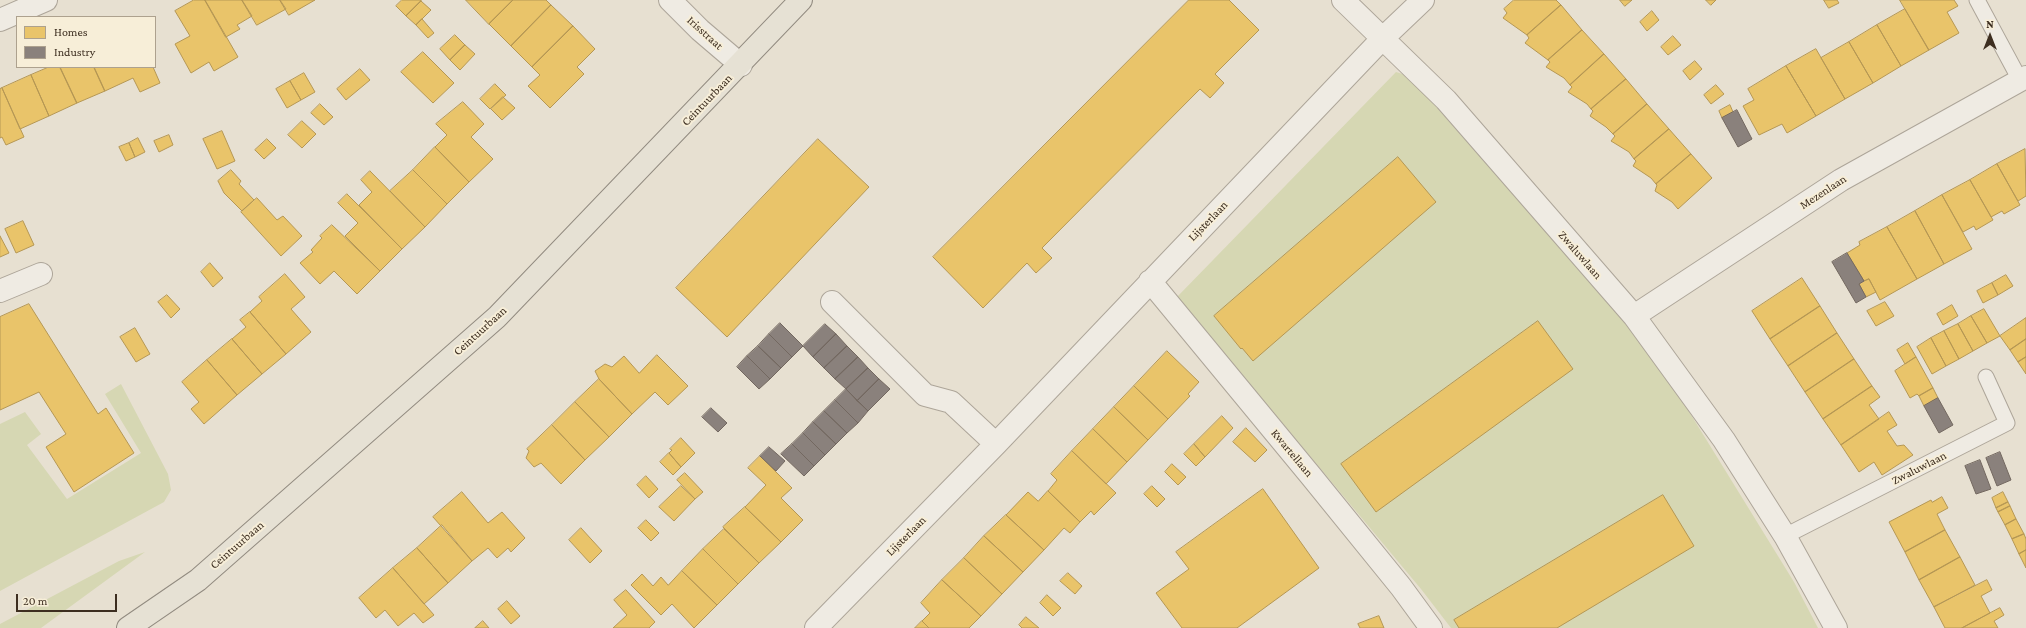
<!DOCTYPE html>
<style>
body{margin:0}
#map{position:relative;width:2026px;height:628px;overflow:hidden;background:#e7e0d1;font-family:"Crimson Pro",serif}
canvas{display:block}
.legend{position:absolute;left:16px;top:16px;width:140px;height:52px;box-sizing:border-box;background:#f7eed8;border:1px solid #ada18e;margin:0;padding:5px 7px;list-style:none;font-size:12px;color:#3d2e20}
.legend li{display:flex;align-items:center;gap:8px;height:20px}
.legend b{width:20px;border:1px solid #ada18e}
.north{position:absolute;left:1970px;top:16px;width:40px;height:40px;-webkit-text-stroke:3px #f7eed8;paint-order:stroke;rotate:0deg;font-size:11px;font-weight:700;line-height:16px;text-align:center;color:#3d2e20}
.north::after{content:'';display:block;margin:auto;width:14px;height:18px;background:#3d2e20;clip-path:polygon(50% 0,100% 100%,50% 72%,0 100%)}
.scale{position:absolute;left:16px;top:594px;width:101px;height:18px;box-sizing:border-box;border:2px solid #3d2e20;border-top:0;padding-left:5px;font-size:12px;line-height:14px;white-space:nowrap;color:#3d2e20;-webkit-text-stroke:3px #f7eed8;paint-order:stroke}
</style>
<div id="map">
<canvas width="2026" height="628"></canvas>
<ul class="legend">
<li><b style="height:11px;background:#e9c46a"></b>Homes</li>
<li><b style="height:11px;background:#8a817c"></b>Industry</li>
</ul>
<div class="north">N</div>
<div class="scale">20 m</div>
</div>
<script>
const ctx = document.querySelector('canvas').getContext('2d');
ctx.lineJoin = 'round';
function fill(path, color) { ctx.fillStyle = color; ctx.fill(path, 'evenodd'); }
function strokePath(path, color, width, dash) { ctx.strokeStyle = color; ctx.lineWidth = width; ctx.lineCap = dash ? 'butt' : 'round'; ctx.setLineDash(dash || []); ctx.stroke(path); }
function write(font, color, halo, rows, align = 'center') {
  ctx.font = font + ' "Crimson Pro",serif'; ctx.lineWidth = 4; ctx.setLineDash([]); ctx.textBaseline = 'middle'; ctx.strokeStyle = halo; ctx.fillStyle = color; for (const [text, x, y, turn = 0] of rows) {
    ctx.save(); ctx.translate(x, y); ctx.rotate((+turn || 0) * Math.PI / 180); ctx.textAlign = isNaN(turn) ? turn : align; if (halo) ctx.strokeText(text, 0, 0); ctx.fillText(text, 0, 0); ctx.restore();
  }
}
const green = new Path2D(`
 M1396 72 1409 76 1616 309 1672 384 1794 582 1818 628H1451L1421 589 1177 297Z
 M121 384 168 474 171 490 164 502 0 591V424L25 412 41 434 27 445 67 499 141 453 105 394Z
 M145 552 41 628H0V624L119 561Z`);
const homes = new Path2D(`
 M194 0H205L238 57 214 71 209 62 191 73 175 44 190 36 175 11Z
 M205 0H242L252 16 237 25 240 29 226 37Z
 M242 0H280L286 9 257 25Z
 M280 0H315L289 15Z
 M402 0H421V1L406 16 396 6Z
 M466 0H513L489 24Z
 M513 0H546L551 5 511 46 489 24Z
 M1189 0H1229L1259 30 1215 74 1224 83 1210 98 1200 89 1042 248 1052 258 1036 273 1027 263 983 308 933 257Z
 M1514 0H1556L1561 5 1527 35 1503 18 1507 13 1504 9Z
 M1620 0H1632L1625 6Z
 M1706 0H1716L1711 5Z
 M1824 0H1837L1839 3 1829 8Z
 M1900 0H1954L1958 6 1947 12 1959 33 1929 50Z
 M421 1 431 10 416 25 406 16Z
 M551 5 573 26 532 67 511 46Z
 M1561 5 1582 30 1548 60 1525 43 1529 38 1527 35Z
 M1905 9 1929 50 1901 66 1877 25Z
 M1652 11 1659 20 1647 31 1640 22Z
 M422 19 434 33 428 38 416 25Z
 M1877 25 1901 66 1873 83 1849 42Z
 M573 26 595 49 577 67 584 74 550 108 528 86 540 75 532 67Z
 M1582 30 1604 54 1570 85 1564 78 1546 67 1550 62 1548 60Z
 M455 35 465 45 450 60 440 49Z
 M1673 36 1681 45 1668 55 1661 47Z
 M1849 42 1873 83 1845 99 1821 58Z
 M465 45 475 54 460 70 450 60Z
 M1816 49 1845 99 1816 116 1786 66Z
 M423 52 454 83 433 103 401 72Z
 M1604 54 1626 79 1591 109 1587 104 1568 92 1572 87 1570 85Z
 M1695 61 1702 69 1690 80 1683 71Z
 M1786 66 1816 116 1787 133 1782 124 1759 135 1743 106 1754 100 1748 89Z
 M49 67H60L77 103 49 116 31 75Z
 M60 67H94L105 91 77 103Z
 M94 67H153L160 83 140 92 133 78 105 91Z
 M360 69 370 80 346 100 337 89Z
 M304 73 315 92 301 100 290 81Z
 M31 75 49 116 20 129 2 88Z
 M1626 79 1647 104 1613 134 1606 127 1590 116 1593 111 1591 109Z
 M290 81 301 100 287 108 276 89Z
 M495 84 506 95 490 109 480 99Z
 M1716 85 1724 94 1711 104 1704 95Z
 M2 88 24 137 6 145 2 137 0 138V89Z
 M503 97 515 108 502 120 491 109Z
 M463 102 484 124 471 137 493 159 469 182 435 147 447 135 436 124Z
 M320 104 333 117 324 125 311 113Z
 M1647 104 1669 129 1634 159 1629 152 1611 141 1615 136 1613 134Z
 M1730 105 1733 112 1722 118 1719 111Z
 M302 121 316 134 302 148 288 135Z
 M1669 129 1691 154 1656 184 1651 178 1633 166 1636 161 1634 159Z
 M222 131 235 161 217 169 203 139Z
 M169 135 173 145 159 152 154 141Z
 M138 138 145 152 135 157 129 143Z
 M267 139 276 148 264 159 255 150Z
 M818 139 869 187 727 337 676 288Z
 M129 143 135 157 126 161 119 147Z
 M435 147 469 182 447 204 413 170Z
 M2025 149 2026 196 2018 201 1997 164Z
 M1691 154 1712 178 1678 209 1672 202 1655 191 1657 185 1656 184Z
 M1398 157 1436 202 1253 361 1242 348 1241 349 1214 316Z
 M1997 164 2020 205 2004 214 2002 211 1991 217 1970 180Z
 M231 170 241 181 239 184 254 200 242 211 224 193 218 181Z
 M413 170 447 204 425 227 390 191Z
 M370 171 425 227 402 249 359 205 372 192 361 180Z
 M1970 180 1993 220 1976 230 1974 226 1963 232 1942 195Z
 M347 194 402 249 380 271 345 236 358 223 338 203Z
 M1942 195 1972 249 1944 264 1915 211Z
 M257 198 277 220 283 216 302 236 281 256 241 212Z
 M1915 211 1944 264 1917 279 1887 227Z
 M23 221 34 245 16 253 5 229Z
 M332 225 380 271 357 294 334 271 320 284 300 263 313 252 311 250 322 238 320 236Z
 M1887 227 1917 279 1880 300 1869 279 1864 281 1847 253 1860 245 1859 242Z
 M0 236 9 253 0 257Z
 M210 263 223 278 213 287 201 272Z
 M285 274 305 297 291 309 311 332 286 354 250 312 262 301 259 297Z
 M2006 275 2013 286 1998 295 1992 283Z
 M1802 278 1820 306 1770 339 1752 311Z
 M1869 279 1876 292 1866 297 1859 284Z
 M1992 283 1998 295 1983 303 1977 291Z
 M167 295 180 309 171 318 158 302Z
 M1885 302 1894 316 1876 326 1867 311Z
 M29 304 98 414 106 408 134 453 74 492 46 447 66 434 39 392 0 410V317Z
 M1952 305 1958 316 1943 325 1937 314Z
 M1820 306 1837 333 1788 366 1770 339Z
 M1984 309 2000 336 1987 343 1971 316Z
 M250 312 286 354 262 374 232 339 246 327 240 320Z
 M1971 316 1987 343 1973 351 1958 324Z
 M2026 318V339L2010 350 2000 336Z
 M1538 321 1573 369 1376 512 1341 464Z
 M1958 324 1973 351 1959 359 1944 331Z
 M135 328 150 354 136 362 120 337Z
 M1944 331 1959 359 1946 366 1931 338Z
 M1837 333 1854 359 1805 392 1788 366Z
 M1931 338 1946 366 1932 374 1917 347Z
 M232 339 262 374 237 395 207 360Z
 M2026 339V357L2018 362 2010 350Z
 M1908 343 1916 357 1905 364 1897 350Z
 M1167 351 1199 382 1188 394 1190 396 1168 419 1134 386Z
 M657 355 688 386 668 405 655 392 632 414 599 379 595 371 605 364 612 367 624 356 639 373Z
 M1916 357 1933 388 1919 396 1917 394 1910 398 1895 371Z
 M2026 357V374L2018 362Z
 M1854 359 1872 386 1823 419 1805 392Z
 M207 360 237 395 204 424 191 409 199 402 182 382Z
 M599 379 632 414 609 437 575 402Z
 M1134 386 1168 419 1148 440 1114 407Z
 M1872 386 1880 397 1869 405 1879 419 1841 445 1823 419Z
 M1933 388 1938 398 1924 406 1919 396Z
 M575 402 609 437 585 460 552 425Z
 M1114 407 1148 440 1127 462 1093 429Z
 M1889 412 1897 425 1887 431 1897 446 1904 445 1913 455 1882 475 1874 462 1859 472 1841 445Z
 M1222 416 1233 428 1205 457 1194 444Z
 M552 425 585 460 561 484 541 463 534 467 526 458 529 451 527 449Z
 M1246 428 1267 450 1255 462 1233 442Z
 M1093 429 1127 462 1106 484 1072 451Z
 M681 438 695 453 681 467 669 453 672 450 670 449Z
 M1194 444 1205 457 1196 466 1184 454Z
 M1072 451 1116 493 1094 515 1091 511 1080 522 1048 491 1057 480 1051 474Z
 M669 453 681 467 673 475 660 462Z
 M760 456 792 488 781 498 803 520 781 542 745 507 766 485 748 468Z
 M1172 464 1186 477 1178 485 1165 472Z
 M685 473 703 492 695 499 677 480Z
 M646 476 658 489 649 498 637 485Z
 M681 486 695 499 674 521 659 507Z
 M1152 486 1165 499 1157 507 1144 494Z
 M1263 489 1319 568 1237 628H1182L1156 593 1189 569 1176 552Z
 M1048 491 1080 522 1070 533 1064 528 1044 550 1006 515 1028 492 1038 501Z
 M462 492 488 523 502 512 525 538 511 552 508 548 497 558 488 548 472 561 433 517Z
 M2003 492 2008 502 1996 508 1992 498Z
 M1663 495 1694 546 1557 628H1459L1454 620Z
 M1942 497 1948 508 1937 514 1945 530 1905 552 1889 522 1931 500 1932 502Z
 M2008 502 2010 506 1998 512 1996 508Z
 M2010 506 2016 519 2005 525 1998 512Z
 M745 507 781 542 759 563 723 527Z
 M1006 515 1044 550 1023 572 984 536Z
 M2016 519 2024 534 2012 539 2005 525Z
 M646 520 659 533 651 541 638 528Z
 M442 525 472 561 448 583 417 548Z
 M581 528 602 551 590 563 569 540Z
 M724 529 759 563 738 584 703 549Z
 M1945 530 1960 557 1919 580 1905 552Z
 M2024 534 2026 539V550L2019 554 2012 539Z
 M984 536 1023 572 1002 594 964 558Z
 M417 548 448 583 424 604 393 568Z
 M703 549 738 584 717 605 682 571Z
 M2026 550V568L2019 554Z
 M1960 557 1975 585 1934 607 1919 580Z
 M964 558 1002 594 981 616 942 580Z
 M393 568 434 615 423 623 414 613 398 626 385 610 376 618 359 598Z
 M682 571 717 605 694 628 672 604 661 615 631 585 642 574 653 586 661 577 668 585Z
 M1068 573 1082 586 1075 594 1060 581Z
 M942 580 981 616 969 628H929L922 621 930 613 921 603Z
 M1987 580 1992 590 1981 596 1990 613 1962 628H1945L1934 607Z
 M626 590 655 622 649 628H613L627 615 614 600Z
 M1047 595 1061 608 1053 616 1040 603Z
 M507 601 520 616 511 624 498 609Z
 M2000 608 2004 615 1994 621 1998 628H1962Z
 M1379 616 1384 628H1360L1358 624Z
 M1026 617 1039 628H1022L1019 625Z
 M483 621 489 628H475Z
 M922 621 929 628H915Z`);
const industry = new Path2D(`
 M1737 110 1752 139 1738 147 1722 118Z
 M1847 253 1864 281 1859 284 1866 297 1856 303 1832 262Z
 M780 323 803 346 792 357 769 334Z
 M825 324 836 334 813 357 803 346Z
 M769 334 792 357 781 368 758 346Z
 M836 334 847 346 824 368 813 357Z
 M758 346 781 368 770 379 747 356Z
 M847 346 858 357 835 379 824 368Z
 M747 356 770 379 759 389 737 367Z
 M858 357 868 368 846 389 835 379Z
 M868 368 879 379 857 401 846 389Z
 M879 379 890 389 868 411 857 401Z
 M846 389 868 411 858 423 835 400Z
 M1938 398 1953 425 1939 433 1924 406Z
 M835 400 858 423 847 433 824 411Z
 M711 408 727 423 718 432 702 417Z
 M824 411 847 433 836 444 813 422Z
 M813 422 836 444 825 455 803 433Z
 M803 433 825 455 814 466 792 444Z
 M792 444 814 466 804 476 781 454Z
 M769 447 785 461 776 471 760 456Z
 M2000 452 2011 480 1997 486 1986 458Z
 M1980 460 1991 489 1976 494 1965 466Z`);
const lane = new Path2D(`
 M1977 0 2020 80
 M1785 536 2007 423 1986 377`);
const street = new Path2D(`
 M670 0 700 30 741 65
 M1343 0 1446 100 1634 316 1724 440 1785 536 1836 628
 M0 20 46 0
 M1150 281 1311 476 1401 587 1431 628
 M0 291 41 274
 M832 302 925 395 951 402 996 444
 M1634 316 1841 180 2026 77
 M816 628 996 444 1382 39 1423 0`);
const primary = new Path2D(`
 M128 628 198 580 497 317 801 0`);
const streetNames = [
 ["Irisstraat",705,33,42],
 ["Ceintuurbaan",707,100,-46],
 ["Mezenlaan",1823,192,-33],
 ["Lijsterlaan",1208,221,-46],
 ["Zwaluwlaan",1580,255,49],
 ["Ceintuurbaan",480,331,-42],
 ["Kwartellaan",1292,453,50],
 ["Zwaluwlaan",1919,468,-27],
 ["Lijsterlaan",906,536,-45],
 ["Ceintuurbaan",237,545,-41]
];
fill(green, '#d6d7b3');
fill(homes, '#e9c46a');
strokePath(homes, '#b59754', 1);
fill(industry, '#8a817c');
strokePath(industry, '#736860', 1);
strokePath(lane, '#ada599', 17);
strokePath(street, '#ada599', 24);
strokePath(primary, '#928b80', 24);
strokePath(lane, '#efebe3', 15);
strokePath(street, '#efebe3', 22);
strokePath(primary, '#e6e1d4', 22);
write('12px', '#3d2e20', '#f7eed8', streetNames);
</script>
